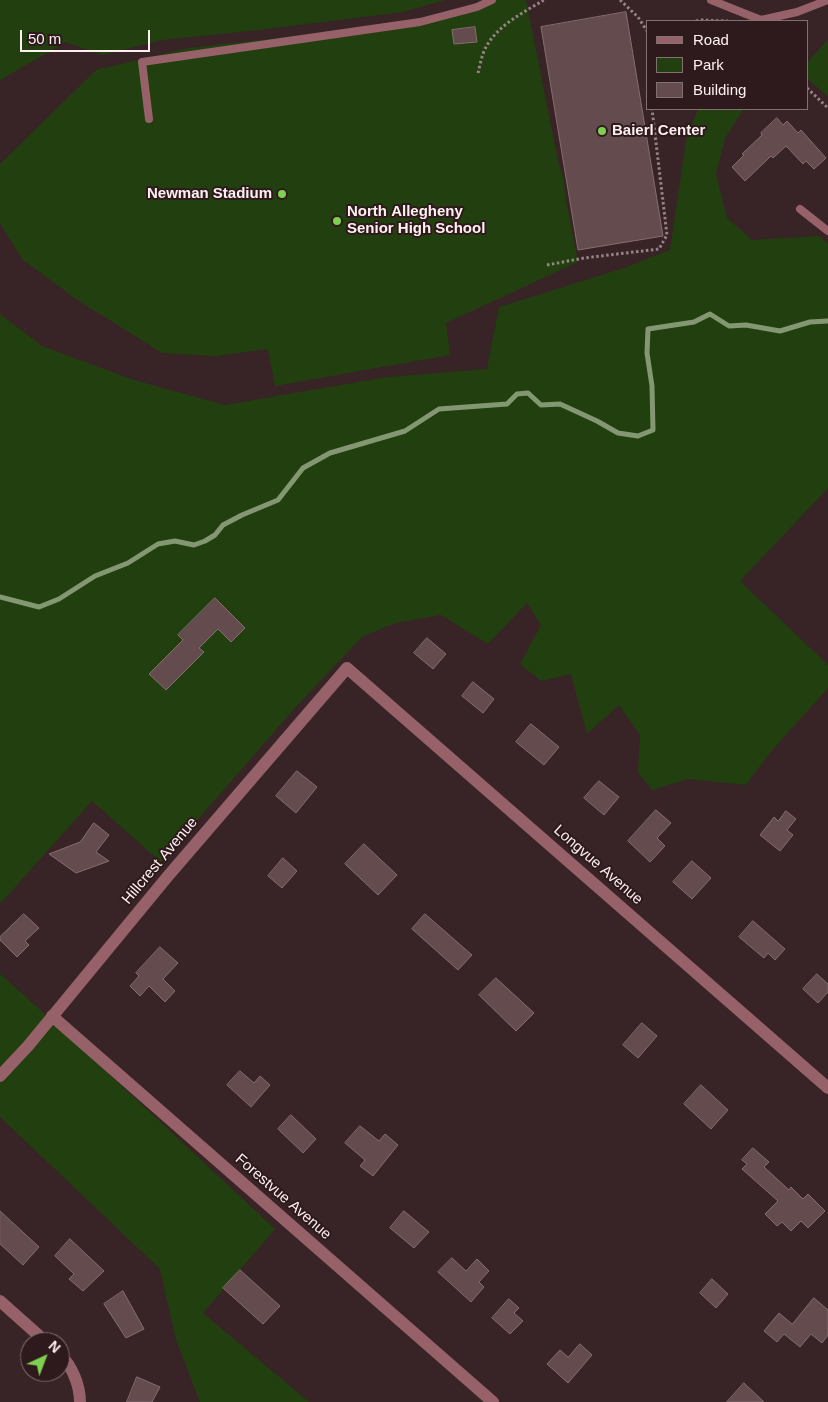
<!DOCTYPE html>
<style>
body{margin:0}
#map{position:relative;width:828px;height:1402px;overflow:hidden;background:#382326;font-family:Helvetica,sans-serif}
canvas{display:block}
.legend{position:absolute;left:646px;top:20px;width:162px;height:90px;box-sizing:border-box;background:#2e1a1d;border:1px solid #817072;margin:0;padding:6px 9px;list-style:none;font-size:15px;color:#fef0f1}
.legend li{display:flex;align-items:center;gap:10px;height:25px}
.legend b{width:25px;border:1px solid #817072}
.north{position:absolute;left:20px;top:1332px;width:50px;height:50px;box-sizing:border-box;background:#2e1a1d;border:1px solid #817072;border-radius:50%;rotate:43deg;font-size:14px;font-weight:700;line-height:20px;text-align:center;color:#fef0f1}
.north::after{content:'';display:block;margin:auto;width:18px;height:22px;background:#7fd052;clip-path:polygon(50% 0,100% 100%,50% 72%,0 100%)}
.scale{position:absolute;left:20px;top:30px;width:130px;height:22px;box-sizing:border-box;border:2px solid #fef0f1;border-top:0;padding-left:6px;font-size:15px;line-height:18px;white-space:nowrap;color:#fef0f1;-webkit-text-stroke:4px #2e1a1d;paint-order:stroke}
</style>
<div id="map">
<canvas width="828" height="1402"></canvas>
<ul class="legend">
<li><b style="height:6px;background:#966168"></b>Road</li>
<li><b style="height:14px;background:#22400f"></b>Park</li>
<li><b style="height:14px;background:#634b4e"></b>Building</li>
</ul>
<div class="north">N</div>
<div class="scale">50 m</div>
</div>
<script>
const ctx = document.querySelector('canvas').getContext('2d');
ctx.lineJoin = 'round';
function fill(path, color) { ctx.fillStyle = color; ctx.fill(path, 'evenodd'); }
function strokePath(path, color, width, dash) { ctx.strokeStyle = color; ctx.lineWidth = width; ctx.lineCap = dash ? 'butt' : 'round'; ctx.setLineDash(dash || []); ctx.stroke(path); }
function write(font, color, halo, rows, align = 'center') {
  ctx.font = font + ' Helvetica,sans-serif'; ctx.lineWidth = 4; ctx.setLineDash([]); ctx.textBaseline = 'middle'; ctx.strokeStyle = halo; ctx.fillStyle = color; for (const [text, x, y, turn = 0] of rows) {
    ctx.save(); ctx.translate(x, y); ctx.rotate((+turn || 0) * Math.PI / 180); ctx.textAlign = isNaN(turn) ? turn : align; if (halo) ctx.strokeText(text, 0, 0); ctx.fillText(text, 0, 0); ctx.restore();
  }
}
const green = new Path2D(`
 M0 0H445L403 12 250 31 162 40 102 55 66 42 0 80Z
 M483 0H526L558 161 564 180 565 195 578 262 446 323 450 355 275 386 268 349 216 356 162 353 76 299 22 259 0 223V164L96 70 188 48 420 22Z
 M828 39V97L807 78V63Z
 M698 109H744L725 138 716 174 727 218 752 240 819 236 828 244V488L740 581 828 665V688L768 755 746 785 688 779 652 790 638 772 640 735 619 705 587 734 571 674 541 681 520 664 541 625 527 603 488 644 441 615 395 623 362 637 293 710 161 862 92 801 0 904V314L42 346 134 380 225 405 387 377 487 369 499 307 624 268 670 250 686 141Z
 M0 974 36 1006 275 1229 203 1313 309 1402H200L176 1340 160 1269 0 1117Z`);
const stream = new Path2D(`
 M0 597 39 607 59 599 95 576 128 563 158 544 175 541 194 545 205 541 215 535 223 525 242 515 278 500 303 468 330 453 405 431 439 409 507 404 517 394 528 393 541 405 560 404 597 421 618 433 638 436 653 430 652 386 647 353 648 329 694 322 710 314 729 326 746 325 780 331 810 322 828 321`);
const building = new Path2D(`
 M626 12 663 236 578 250 541 27Z
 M475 27 477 42 454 44 452 30Z
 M777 118 783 125 787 121 798 133 801 130 826 158 814 169 806 161 803 164 786 146 773 158 771 156 745 181 732 167 744 155 742 154 762 135 761 133Z
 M215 598 245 628 231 642 218 629 199 648 204 652 166 690 149 674 183 640 178 635Z
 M427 638 446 654 433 669 414 653Z
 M473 682 494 699 483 713 462 696Z
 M531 724 559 747 544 765 516 742Z
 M297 771 317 787 296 813 276 796Z
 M599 781 619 797 604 815 584 798Z
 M656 810 671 823 657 838 665 846 650 862 628 841Z
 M786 811 796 819 787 830 793 835 780 851 760 835 774 817 778 821Z
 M94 823 109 835 96 852 109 861 76 873 49 854 80 842Z
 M364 844 397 875 378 895 345 864Z
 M283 858 297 871 282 888 268 876Z
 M692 861 711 878 692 899 673 882Z
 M24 914 39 928 25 941 29 945 17 957 0 940V937Z
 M425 914 472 955 458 970 412 929Z
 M753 921 785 949 775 960 768 953 764 958 739 937Z
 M160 947 178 963 163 979 175 991 165 1002 149 986 140 996 130 986 139 976 136 973Z
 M817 974 828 984V992L818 1003 803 989Z
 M496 978 534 1013 516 1031 479 995Z
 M642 1023 657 1036 638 1058 623 1045Z
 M240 1071 254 1083 260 1076 270 1085 251 1107 227 1085Z
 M701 1085 728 1110 711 1129 684 1104Z
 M291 1115 316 1139 303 1153 278 1129Z
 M360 1126 379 1141 385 1134 398 1145 373 1176 360 1166 365 1160 345 1143Z
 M753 1148 769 1162 764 1167 789 1190 791 1187 803 1199 808 1194 825 1211 808 1228 801 1221 791 1231 782 1222 777 1226 765 1214 778 1201 742 1169 747 1164 742 1160Z
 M0 1211 39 1247 23 1265 0 1244Z
 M404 1211 429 1232 414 1248 390 1228Z
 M70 1239 104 1271 83 1291 69 1279 74 1274 55 1256Z
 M452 1258 466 1271 477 1259 489 1271 479 1282 484 1287 471 1302 438 1272Z
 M240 1270 280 1306 263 1324 223 1288Z
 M712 1279 728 1294 716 1308 700 1293Z
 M123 1291 144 1329 126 1338 104 1304Z
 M814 1298 828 1310V1335L822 1343 811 1334 800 1347 784 1334 777 1342 764 1331 779 1313 792 1324Z
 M509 1299 519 1308 514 1313 523 1321 510 1334 492 1318Z
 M580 1344 592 1355 568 1383 547 1364 560 1350 568 1357Z
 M137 1377 160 1387 152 1402H127Z
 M744 1383 764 1402H727Z`);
const path = new Path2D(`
 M620 0 638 17 647 31
 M696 21 700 20 728 21
 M478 73C480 65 482 54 486 47 498 25 524 12 544 0
 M807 88 828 108
 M547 265 584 258 659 249 667 235 652 109`);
const service = new Path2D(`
 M711 0 761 20 797 12 828 0
 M149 119 142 62 420 22 477 7 492 0
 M800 209 828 231`);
const minor = new Path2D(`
 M52 1016 493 1402
 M0 1076 28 1046 168 876 347 668 828 1088
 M0 1301 46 1342
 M60 1355C72 1365 80 1386 80 1402`);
const markers = [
 [602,131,5,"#7fd052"],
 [282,194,5,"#7fd052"],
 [337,221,5,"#7fd052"]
];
const poiNames = [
 ["Baierl Center",612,131],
 ["Newman Stadium",272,194,"right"],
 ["North Allegheny",347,212],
 ["Senior High School",347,229]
];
const streetNames = [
 ["Hillcrest Avenue",160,861,-50],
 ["Longvue Avenue",598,865,41],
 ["Forestvue Avenue",283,1197,41]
];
fill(green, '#22400f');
strokePath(stream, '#839872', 5);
fill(building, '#634b4e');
strokePath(building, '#866d70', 1);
strokePath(path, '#958385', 3, [2.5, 2.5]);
strokePath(service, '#966168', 8);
strokePath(minor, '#966168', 12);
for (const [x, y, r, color] of markers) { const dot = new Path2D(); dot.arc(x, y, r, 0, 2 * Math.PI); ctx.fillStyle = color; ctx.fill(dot); strokePath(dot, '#2e1a1d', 2); }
write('bold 15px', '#fef0f1', '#2e1a1d', poiNames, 'left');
write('15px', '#fef0f1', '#2e1a1d', streetNames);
</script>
